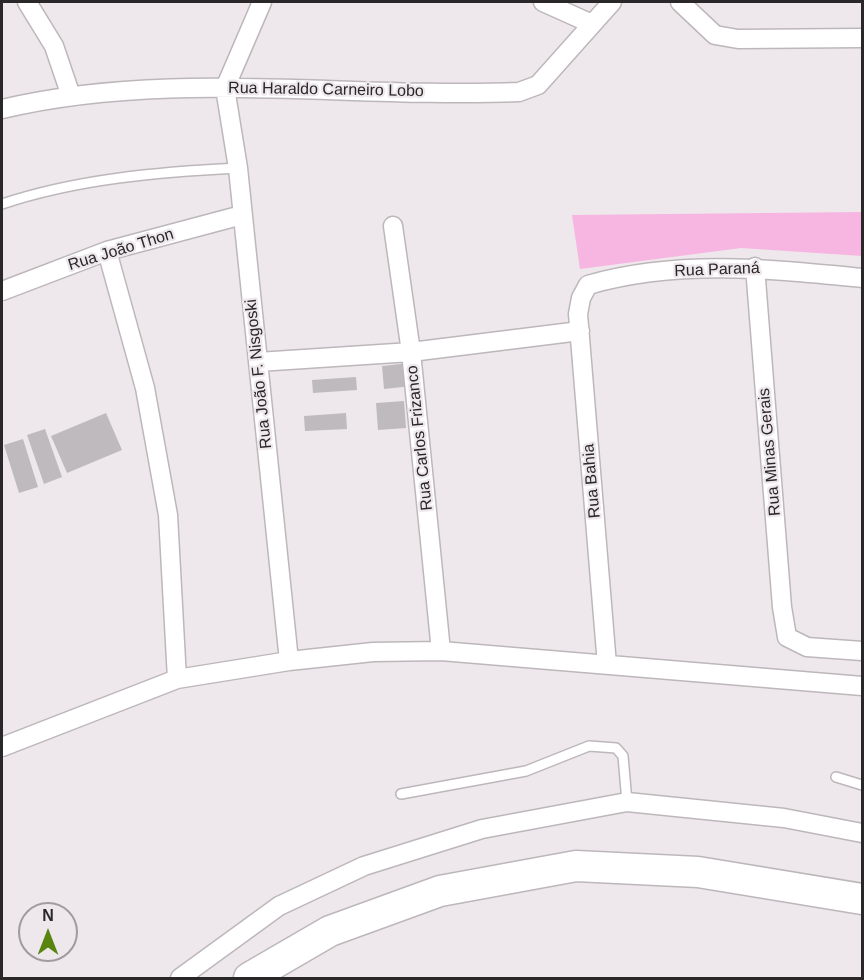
<!DOCTYPE html>
<meta charset="utf-8">
<style>
body{margin:0}
#map{position:relative;width:864px;height:980px;overflow:hidden;background:#eee8ec;font-family:Arial,sans-serif}
canvas{display:block}
.frame{position:absolute;inset:0;border:3px solid #2a2729;pointer-events:none}
.north{position:absolute;left:18px;top:902px;width:60px;height:60px;box-sizing:border-box;background:#eee8ec;border:2px solid #a09b9e;border-radius:50%;rotate:0deg;font-size:16px;font-weight:700;line-height:24px;text-align:center;color:#2a2729}
.north::after{content:'';display:block;margin:auto;width:21px;height:27px;background:#598410;clip-path:polygon(50% 0,100% 100%,50% 72%,0 100%)}
</style>
<div id="map">
<canvas width="864" height="980"></canvas>
<div class="frame"></div>
<div class="north">N</div>
</div>
<script>
const ctx = document.querySelector('canvas').getContext('2d');
ctx.lineJoin = 'round';
function fill(path, color) { ctx.fillStyle = color; ctx.fill(path, 'evenodd'); }
function strokePath(path, color, width, dash) { ctx.strokeStyle = color; ctx.lineWidth = width; ctx.lineCap = dash ? 'butt' : 'round'; ctx.setLineDash(dash || []); ctx.stroke(path); }
function write(font, color, halo, rows, align = 'center') {
  ctx.font = font + ' Arial,sans-serif'; ctx.lineWidth = 4.5; ctx.setLineDash([]); ctx.textBaseline = 'middle'; ctx.strokeStyle = halo; ctx.fillStyle = color; for (const [text, x, y, turn = 0] of rows) {
    ctx.save(); ctx.translate(x, y); ctx.rotate((+turn || 0) * Math.PI / 180); ctx.textAlign = isNaN(turn) ? turn : align; if (halo) ctx.strokeText(text, 0, 0); ctx.fillText(text, 0, 0); ctx.restore();
  }
}
const green = new Path2D(`
 M862 212V256L741 248 580 269 572 215Z`);
const building = new Path2D(`
 M410 363 412 386 384 389 382 366Z
 M356 377 357 390 313 393 312 380Z
 M404 401 406 428 378 430 376 403Z
 M106 413 122 450 67 473 51 436Z
 M346 413 347 429 305 431 304 416Z
 M45 429 62 477 44 484 27 435Z
 M23 439 38 487 19 493 4 445Z`);
const service = new Path2D(`
 M2 204C77 179 158 172 238 168
 M836 777 862 785
 M401 794 526 771 589 746 616 748 623 756 627 802`);
const minor = new Path2D(`
 M27 2 54 46 71 96
 M262 2 225 88 238 168 289 661
 M543 2 592 24
 M680 2 715 35 738 39 862 38
 M2 109C171 69 347 99 519 92L538 85 612 2
 M393 226 411 352 441 651
 M107 251 145 388 168 515 177 679
 M755 267 782 607 787 637 807 647 862 651
 M2 291 107 251 242 215
 M258 362 411 352 580 331
 M607 665 578 314 581 298 588 285C678 259 771 269 862 278
 M2 747 177 679 289 661 373 652 441 651 862 686
 M180 978 279 906 364 866 482 829 627 802 784 818 862 833`);
const trunk = new Path2D(`
 M249 978 330 931 440 891 576 866 698 872 862 899`);
const streetNames = [
 ["Rua Haraldo Carneiro Lobo",326,90,1],
 ["Rua João Thon",121,250,-17],
 ["Rua Paraná",717,270,-2],
 ["Rua João F. Nisgoski",259,374,-96],
 ["Rua Carlos Frizanco",420,438,-96],
 ["Rua Minas Gerais",770,452,-95],
 ["Rua Bahia",592,481,-95]
];
fill(green, '#f7b5e1');
fill(building, '#bfbabd');
strokePath(service, '#bdb7bb', 12);
strokePath(minor, '#bdb7bb', 21);
strokePath(trunk, '#bdb7bb', 33);
strokePath(service, '#fff', 9);
strokePath(minor, '#fff', 18);
strokePath(trunk, '#fff', 30);
write('16px', '#2a2729', '#eee8ec', streetNames);
</script>
